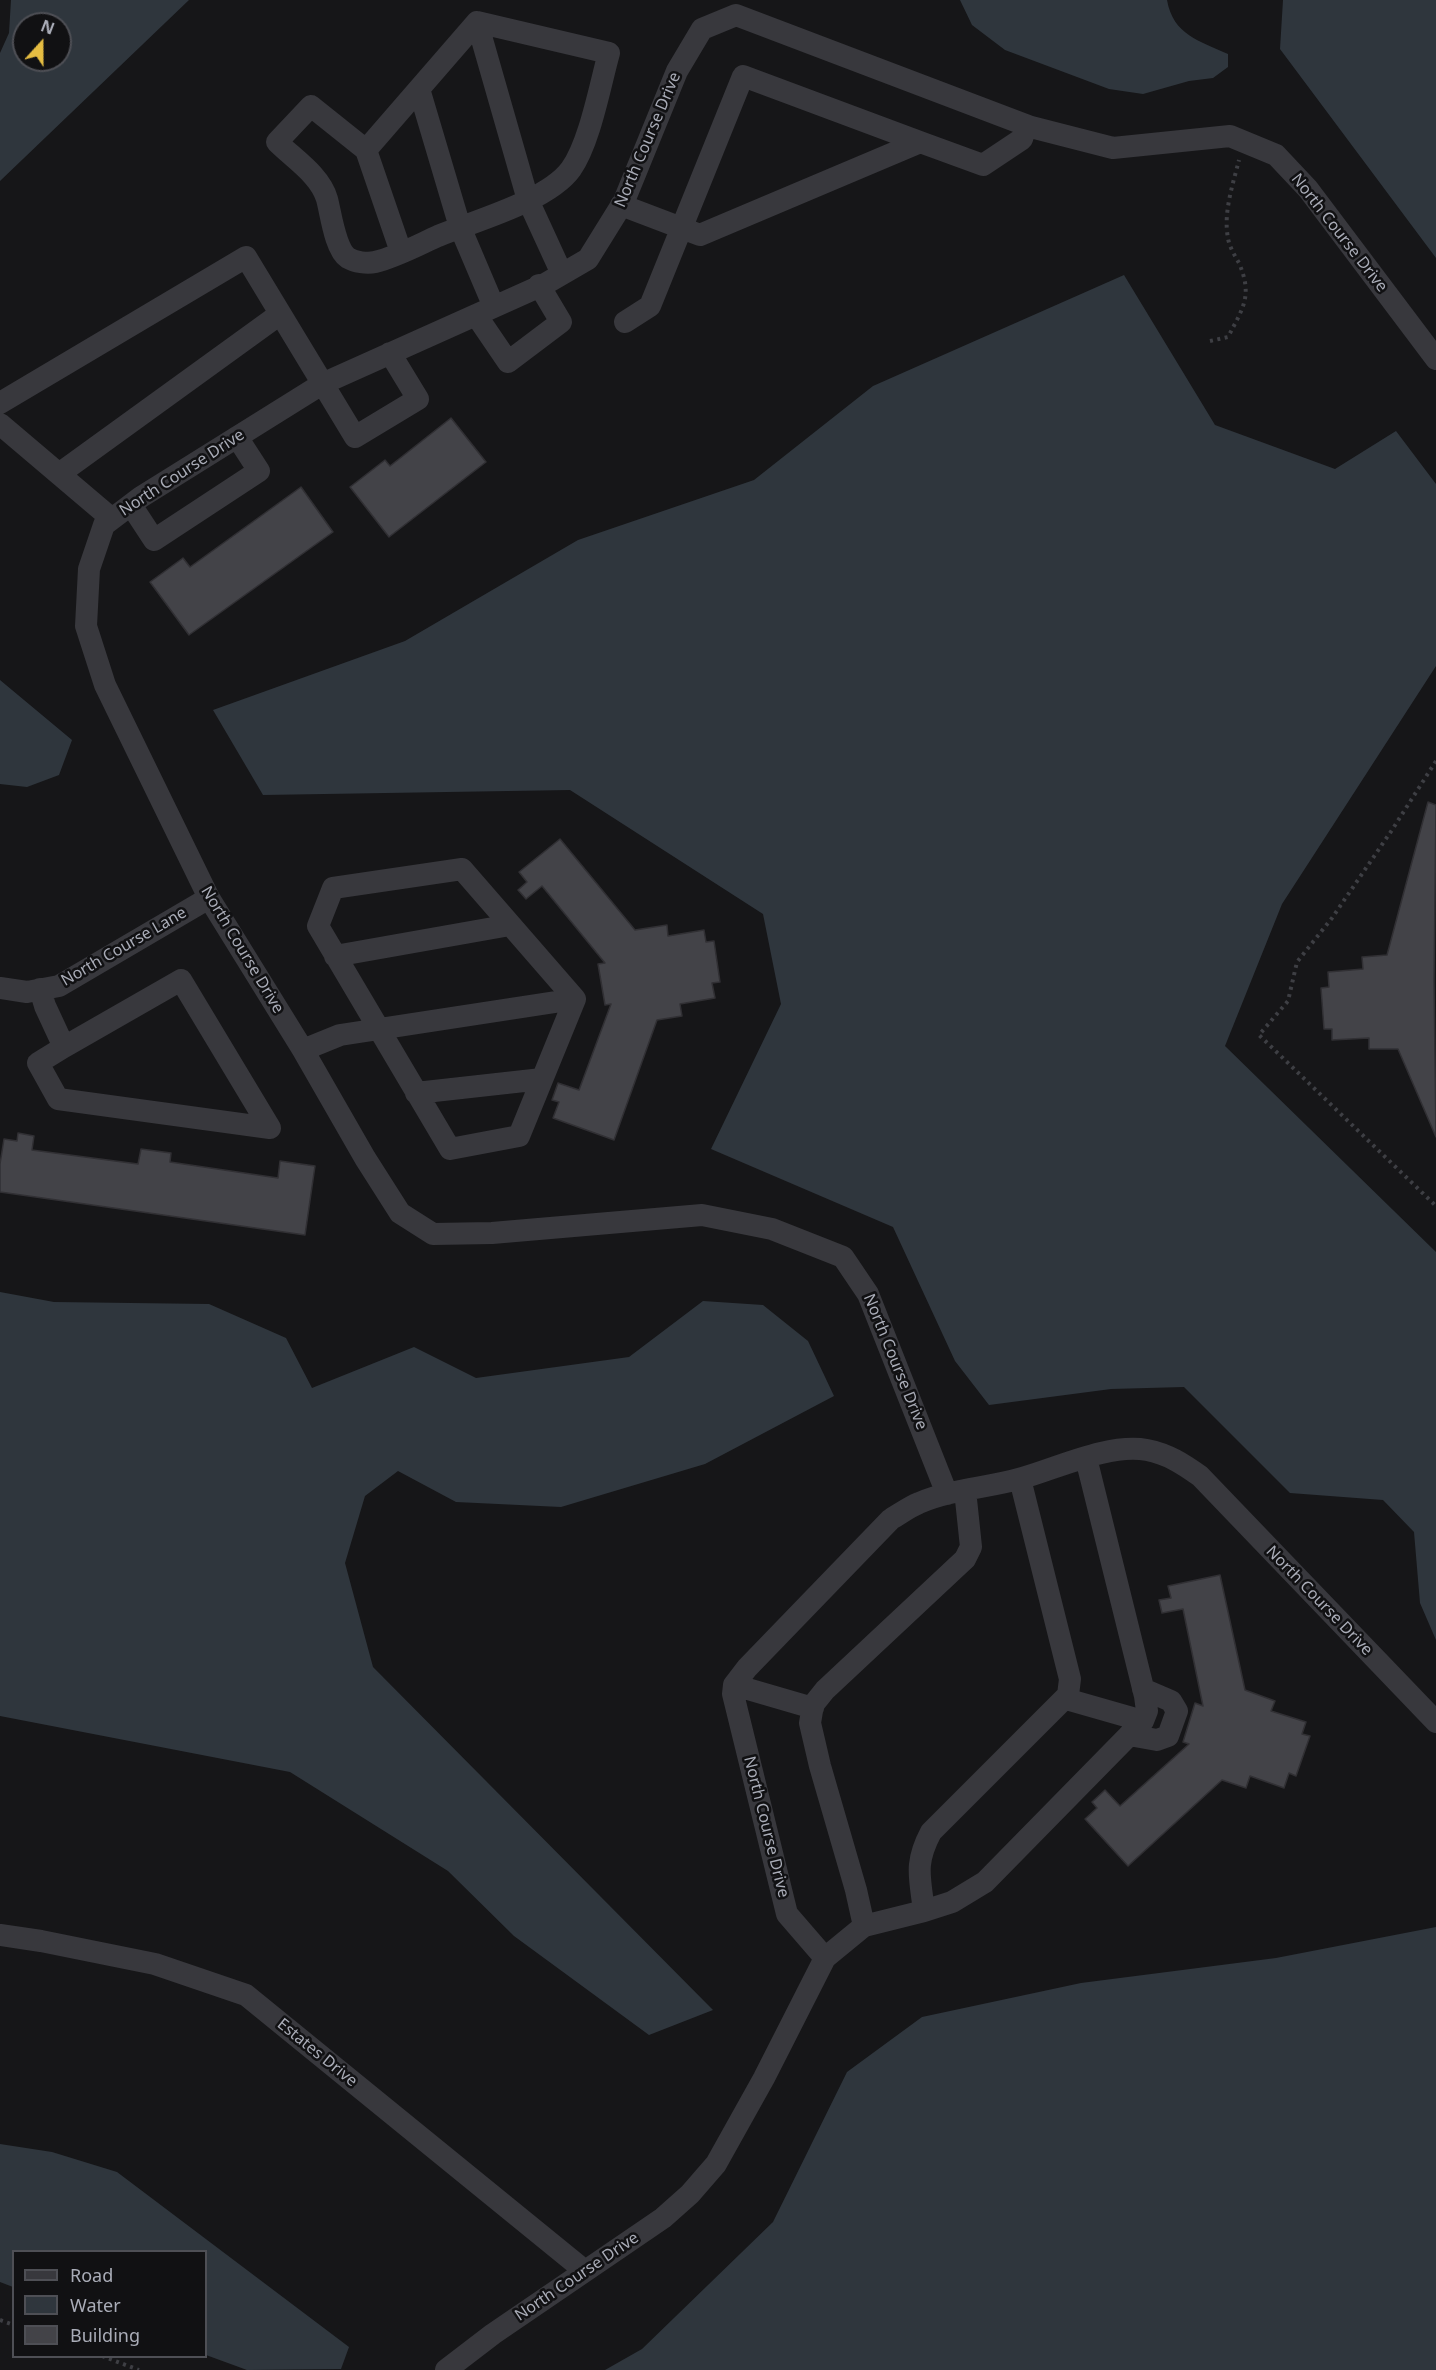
<!DOCTYPE html>
<style>
body{margin:0}
#map{position:relative;width:1436px;height:2370px;overflow:hidden;background:#161618;font-family:"Noto Sans",sans-serif}
canvas{display:block}
.legend{position:absolute;left:12px;top:2250px;width:195px;height:108px;box-sizing:border-box;background:#111113;border:2px solid #4e4f55;margin:0;padding:8px 10px;list-style:none;font-size:18px;color:#a9acb7}
.legend li{display:flex;align-items:center;gap:12px;height:30px}
.legend b{width:30px;border:2px solid #4e4f55}
.north{position:absolute;left:12px;top:12px;width:60px;height:60px;box-sizing:border-box;background:#111113;border:2px solid #4e4f55;border-radius:50%;rotate:21deg;font-size:16px;font-weight:700;line-height:24px;text-align:center;color:#a9acb7}
.north::after{content:'';display:block;margin:auto;width:21px;height:27px;background:#e5bd42;clip-path:polygon(50% 0,100% 100%,50% 72%,0 100%)}
</style>
<div id="map">
<canvas width="1436" height="2370"></canvas>
<ul class="legend">
<li><b style="height:8px;background:#38383d"></b>Road</li>
<li><b style="height:16px;background:#2f363d"></b>Water</li>
<li><b style="height:16px;background:#434348"></b>Building</li>
</ul>
<div class="north">N</div>
</div>
<script>
const ctx = document.querySelector('canvas').getContext('2d');
ctx.lineJoin = 'round';
function fill(path, color) { ctx.fillStyle = color; ctx.fill(path, 'evenodd'); }
function strokePath(path, color, width, dash) { ctx.strokeStyle = color; ctx.lineWidth = width; ctx.lineCap = dash ? 'butt' : 'round'; ctx.setLineDash(dash || []); ctx.stroke(path); }
function write(font, color, halo, rows, align = 'center') {
  ctx.font = font + ' "Noto Sans",sans-serif'; ctx.lineWidth = 5; ctx.setLineDash([]); ctx.textBaseline = 'middle'; ctx.strokeStyle = halo; ctx.fillStyle = color; for (const [text, x, y, turn = 0] of rows) {
    ctx.save(); ctx.translate(x, y); ctx.rotate((+turn || 0) * Math.PI / 180); ctx.textAlign = isNaN(turn) ? turn : align; if (halo) ctx.strokeText(text, 0, 0); ctx.fillText(text, 0, 0); ctx.restore();
  }
}
const water = new Path2D(`
 M11 0H189L0 181V53L9 33ZM24 24H60V60H24Z
 M960 0H1167C1173 35 1200 41 1228 54V67L1213 78 1189 81 1143 94 1109 89 1005 50 972 25Z
 M1283 0H1436V258L1280 49Z
 M1124 275 1215 425 1335 469 1396 431 1436 484V666L1282 904 1225 1046 1436 1252V1640L1420 1603 1414 1532 1383 1500 1290 1493 1184 1387 1111 1389 989 1405 955 1361 893 1227 711 1149 781 1004 763 914 570 790 263 795 213 710 405 641 578 540 754 480 873 386Z
 M0 680 72 740 59 775 27 787 0 784Z
 M0 1292 54 1302 209 1304 286 1338 312 1388 414 1347 476 1378 629 1357 703 1301 763 1305 808 1341 834 1396 705 1464 561 1507 456 1502 398 1471 365 1496 345 1563 373 1667 713 2010 649 2035 514 1936 448 1871 290 1772 0 1716Z
 M1436 1927V2370H605L642 2349 773 2222 847 2072 922 2017 1081 1983 1276 1958Z
 M0 2144 52 2152 117 2172 349 2347 341 2369 247 2370 206 2355V2252H14L13 2287 0 2282Z`);
const building = new Path2D(`
 M451 418 486 462 389 537 350 487 385 460 390 466Z
 M301 487 333 532 189 635 150 582 183 558 190 567Z
 M1428 802 1436 805 1434 981 1436 1137 1398 1049H1369V1038L1332 1040V1029H1324L1321 988 1329 987 1328 972 1363 969 1362 957 1387 955Z
 M560 839 635 930 667 925 668 936 704 930 706 942 714 941 720 982 712 983 715 998 680 1004 682 1016 657 1020 614 1140 553 1118 559 1102 552 1100 558 1083 579 1090 611 1004 605 1005 598 964 605 963 542 886 526 899 518 890 527 882 519 872Z
 M18 1133 34 1136 32 1150 138 1164 141 1149 171 1153 170 1162 278 1178 280 1161 315 1166 305 1235 0 1192V1164L4 1139 17 1141Z
 M1220 1575 1245 1690 1275 1701 1271 1711 1306 1722 1302 1734 1310 1736 1296 1776 1289 1773 1284 1788 1250 1776 1246 1788 1222 1780 1128 1866 1085 1819 1097 1808 1092 1802 1105 1790 1120 1806 1189 1744 1183 1742 1195 1703 1203 1706 1183 1609 1162 1613 1159 1600 1171 1598 1168 1586Z`);
const path = new Path2D(`
 M1210 341 1228 337C1243 308 1253 296 1239 263 1235 256 1229 246 1228 238 1223 213 1233 184 1239 160
 M1436 761 1392 830 1332 918 1297 962 1288 1001 1259 1035 1436 1206
 M0 2320 14 2325
 M102 2356 139 2370`);
const minor = new Path2D(`
 M477 22 528 200 562 274
 M419 89 460 227 494 307
 M366 150 477 22
 M621 205 700 235 920 142 983 165 1022 139 1026 125
 M401 252 366 150 311 106 277 142C294 159 320 175 327 199 331 214 335 249 348 258 355 262 367 264 375 262 396 257 418 245 438 236 474 221 548 201 571 169 590 142 600 85 609 53L477 22
 M476 315 508 362 561 322 539 285
 M625 322 650 306 743 76 920 142
 M0 403 246 257 355 437 418 399 390 353
 M0 424 112 519
 M59 474 280 314
 M131 505 154 540 259 471 237 437
 M335 956 510 925
 M0 988 27 992 59 986 209 898
 M40 989 45 1006 64 1047 38 1063 58 1099 270 1128 181 980 64 1047
 M303 1050 340 1035 575 999 519 1136 450 1149 318 926 333 888 462 869 575 999
 M416 1093 542 1079
 M947 1494 868 1294 843 1257 772 1229 702 1215 492 1233 433 1234 400 1213 365 1158 303 1050 209 898 105 685 86 626 89 569 104 525 141 497 322 384 545 284 588 259 624 201 677 71 702 29 736 15 1031 127 1113 148 1230 136 1276 155 1308 189 1436 359
 M734 1685 813 1708
 M1066 1699 1143 1721
 M1129 1735 1157 1740 1168 1736 1177 1711 1171 1701 1143 1689
 M924 1911C920 1877 914 1864 931 1832L1068 1695 1070 1679 1020 1479
 M864 1926 856 1890 820 1766 810 1723 813 1705 825 1690 965 1559 971 1547 965 1490
 M0 1935 41 1941 155 1964 246 1995 585 2271
 M825 1958 787 1914 733 1694 734 1685 747 1668 891 1519C900 1514 909 1507 919 1503 951 1489 988 1488 1022 1478 1058 1468 1109 1443 1147 1450 1168 1454 1183 1464 1200 1476L1436 1722
 M446 2370 493 2334 663 2218 690 2194 716 2164 764 2078 825 1958 864 1926 924 1911 952 1902 985 1882 1143 1721 1147 1711 1145 1696 1086 1458`);
const streetNames = [
 ["North Course Drive",648,140,-67],
 ["North Course Drive",1339,233,52],
 ["North Course Drive",182,473,-33],
 ["North Course Lane",124,947,-30],
 ["North Course Drive",242,950,59],
 ["North Course Drive",895,1362,68],
 ["North Course Drive",1319,1601,46],
 ["North Course Drive",766,1827,76],
 ["Estates Drive",317,2053,39],
 ["North Course Drive",577,2277,-34]
];
fill(water, '#2f363d');
fill(building, '#434348');
strokePath(building, '#313034', 1.5);
strokePath(path, '#3e3f44', 4, [3, 4.5]);
strokePath(minor, '#38383d', 22);
write('16px', '#a9acb7', '#111113', streetNames);
</script>
